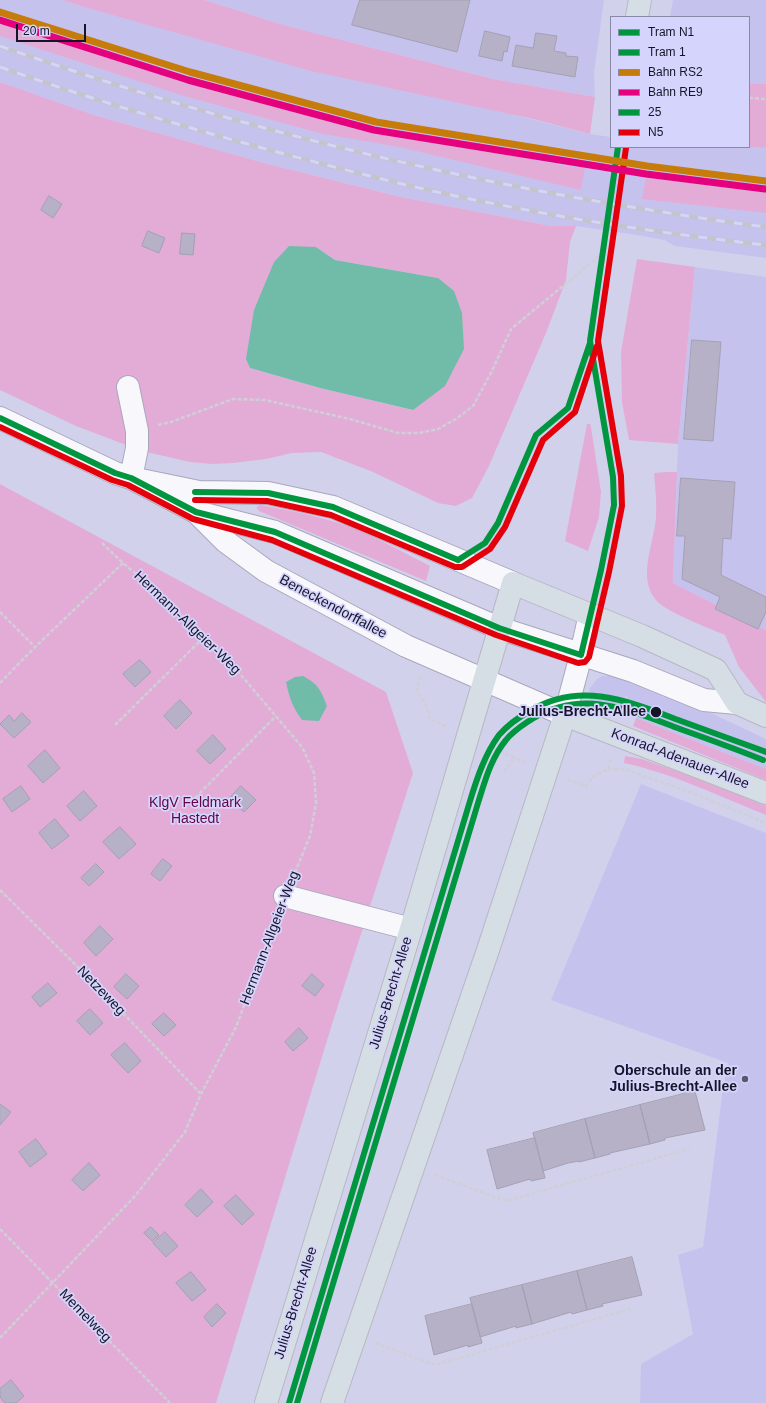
<!DOCTYPE html>
<style>
body{margin:0}
#map{position:relative;width:766px;height:1403px;overflow:hidden;background:#d2d1ec;font-family:Helvetica,sans-serif}
canvas{display:block}
.legend{position:absolute;left:610px;top:16px;width:140px;height:132px;box-sizing:border-box;background:#d5d4fc;border:1px solid #8988a7;margin:0;padding:5px 7px;list-style:none;font-size:12px;color:#161527}
.legend li{display:flex;align-items:center;gap:8px;height:20px}
.legend b{width:20px;border:1px solid #8988a7}
.scale{position:absolute;left:16px;top:24px;width:70px;height:18px;box-sizing:border-box;border:2px solid #161527;border-top:0;padding-left:5px;font-size:12px;line-height:14px;white-space:nowrap;color:#161527;-webkit-text-stroke:3px #d5d4fc;paint-order:stroke}
</style>
<div id="map">
<canvas width="766" height="1403"></canvas>
<ul class="legend">
<li><b style="height:5px;background:#009640"></b>Tram N1</li>
<li><b style="height:5px;background:#009640"></b>Tram 1</li>
<li><b style="height:5px;background:#c57c0a"></b>Bahn RS2</li>
<li><b style="height:5px;background:#e5007d"></b>Bahn RE9</li>
<li><b style="height:5px;background:#009640"></b>25</li>
<li><b style="height:5px;background:#e3000b"></b>N5</li>
</ul>
<div class="scale">20 m</div>
</div>
<script>
const ctx = document.querySelector('canvas').getContext('2d');
ctx.lineJoin = 'round';
function fill(path, color) { ctx.fillStyle = color; ctx.fill(path, 'evenodd'); }
function strokePath(path, color, width, dash) { ctx.strokeStyle = color; ctx.lineWidth = width; ctx.lineCap = dash ? 'butt' : 'round'; ctx.setLineDash(dash || []); ctx.stroke(path); }
function write(font, color, halo, rows, align = 'center') {
  ctx.font = font + ' Helvetica,sans-serif'; ctx.lineWidth = 3.5; ctx.setLineDash([]); ctx.textBaseline = 'middle'; ctx.strokeStyle = halo; ctx.fillStyle = color; for (const [text, x, y, turn = 0] of rows) {
    ctx.save(); ctx.translate(x, y); ctx.rotate((+turn || 0) * Math.PI / 180); ctx.textAlign = isNaN(turn) ? turn : align; if (halo) ctx.strokeText(text, 0, 0); ctx.fillText(text, 0, 0); ctx.restore();
  }
}
const built = new Path2D(`
 M0 0H63L77 5 590 134 611 137V147H749L766 148V258L675 246 664 240 637 235 576 226H551L401 197 264 163 94 115 0 82Z
 M205 0H604L594 73 595 97 493 79 280 24Z
 M673 0H766V84H749V17H670Z
 M695 267 766 277V630L673 583 678 444Z
 M602 676H609L638 682 713 714 766 739V769L636 718 616 712 591 713 589 689 597 679Z
 M641 784 766 833V1403H640L641 1364 693 1334 678 1255 703 1247 722 1095 728 1063 551 1000Z`);
const green = new Path2D(`
 M63 0H205L280 24 493 79 595 97 590 134 533 119 311 71 77 5Z
 M0 21 146 70 329 119 566 166 585 168 581 190 399 147 323 134 184 96 0 36Z
 M0 82 94 115 264 163 401 197 551 226H576L570 242 566 280 546 333 489 466 472 498 456 506 438 503 373 472 321 452 292 453 266 459 233 463 212 464 190 462 142 451 76 426 0 390ZM316 247 335 260 438 278 412 410 320 388 250 368Z
 M749 84H766V148L749 147Z
 M646 177 714 186 766 191V213L642 199Z
 M637 259 695 267 678 444 629 440 622 402 621 352Z
 M587 424H590L591 427 601 492 599 517 588 551 565 541Z
 M667 472H677L673 583 766 630V702L739 667 725 635C709 628 665 612 655 599 637 576 655 541 656 516 657 502 655 487 654 473Z
 M0 484 386 692 413 773 333 1021 216 1403H0Z
 M260 505C289 510 319 516 347 526 376 537 403 552 430 566L426 581 259 511 257 509V507Z
 M636 718 766 769V780L633 726Z
 M625 756 642 759 702 780 766 806V815C721 797 671 773 624 763Z`);
const water = new Path2D(`
 M289 246 316 247 335 260 438 278 454 291 462 313 464 349 445 386 413 410 320 388 250 368 246 359 254 310 274 262Z
 M303 676C318 684 321 690 327 706L319 721 302 720C293 708 289 697 286 682L295 677Z`);
const building = new Path2D(`
 M360 0H470L457 52 352 25Z
 M485 31 510 37 507 52 504 51 502 61 479 56Z
 M536 33 557 36 554 51 566 53V56L578 57 575 77 512 66 516 45 533 48Z
 M49 196 62 204 53 218 41 210Z
 M148 231 165 238 159 253 142 246Z
 M182 233 195 234 193 255 180 254Z
 M692 340 721 342 713 441 684 439Z
 M681 478 735 482 731 539 723 538 721 575 766 597V612L758 629 715 609 720 597 682 579 685 536H677Z
 M140 660 151 672 135 687 123 674Z
 M180 700 192 713 176 729 164 716Z
 M22 713 31 722 14 738 0 724 9 715 14 721Z
 M213 735 226 749 210 764 197 751Z
 M45 750 60 768 43 783 28 766Z
 M21 786 30 799 12 812 3 799Z
 M241 786 256 800 244 812 229 799Z
 M84 791 97 806 80 821 67 806Z
 M55 819 69 836 52 849 39 833Z
 M120 827 136 844 119 859 103 842Z
 M163 859 172 866 160 881 151 874Z
 M96 864 104 872 89 886 81 878Z
 M100 926 113 939 96 956 84 943Z
 M126 974 139 986 127 999 114 987Z
 M312 974 324 985 315 996 302 986Z
 M48 983 57 993 40 1007 32 997Z
 M90 1009 103 1023 90 1035 77 1021Z
 M164 1013 176 1025 164 1036 152 1024Z
 M299 1028 308 1038 293 1051 285 1042Z
 M125 1043 141 1061 128 1073 111 1055Z
 M695 1091 705 1130 665 1138V1140L650 1144 640 1105Z
 M0 1104 11 1112 0 1125Z
 M640 1105 650 1144 610 1153V1154L595 1158 585 1119Z
 M585 1119 595 1158 579 1162V1161L568 1163 543 1171 533 1133Z
 M535 1138 545 1178 531 1181 530 1179 497 1189 487 1150Z
 M36 1139 47 1154 30 1167 19 1152Z
 M89 1163 100 1175 83 1191 72 1180Z
 M201 1189 213 1202 197 1217 185 1205Z
 M236 1195 254 1214 242 1225 224 1206Z
 M151 1227 159 1235 152 1241 144 1233Z
 M165 1232 178 1246 166 1257 153 1243Z
 M632 1257 642 1295 602 1304 603 1306 587 1310 577 1271Z
 M577 1271 587 1310 572 1314 571 1312 532 1324 522 1285Z
 M191 1272 206 1290 192 1301 176 1283Z
 M522 1285 532 1324 516 1328V1326L480 1337 470 1298Z
 M217 1304 226 1313 212 1327 204 1317Z
 M472 1304 482 1343 468 1347V1345L458 1348 434 1355 425 1316Z
 M11 1380 24 1396 16 1403H5L0 1397V1389Z`);
const path = new Path2D(`
 M749 98 766 99
 M158 425 171 422 233 399 265 400 350 419 398 433H419L438 429 456 419 473 406 492 371 511 329 604 252
 M102 543 123 563 157 591 230 662 302 747 314 773 316 803 310 836 294 875
 M0 612 35 647
 M420 676 417 691 425 703 430 719 446 726
 M0 683 35 647 123 563
 M623 712 627 694
 M115 725 204 637
 M489 746 526 763
 M608 769H624L695 794 766 823
 M504 772 514 758
 M568 780 586 786 594 776 608 769 611 758
 M191 802 276 716
 M0 890 92 981 201 1094
 M435 1175 506 1201 689 1149
 M0 1229 170 1403
 M0 1338 136 1195 185 1132 201 1094 236 1027 277 917
 M375 1343 435 1365 630 1309`);
const minor = new Path2D(`
 M128 387 137 431V448L131 478
 M0 418 115 473 131 478 199 492 268 493 333 507 513 583
 M131 478 196 512 275 532 499 628 633 671 704 700 737 703
 M197 513 225 541 266 571 406 646 565 715 580 659 590 614
 M285 896 411 929`);
const major = new Path2D(`
 M637 17 640 0
 M266 1403 411 929 513 583 642 636 716 670 737 703 766 716
 M332 1403 488 950 565 715 766 793`);
const rail = new Path2D(`
 M0 46C199 116 405 169 613 204 664 212 715 221 766 227
 M0 67C105 104 211 135 319 163 377 178 436 193 496 204 585 222 676 235 766 245`);
const bus1 = new Path2D(`
 M0 418 115 473 131 478 196 512 275 532 499 628 581 655 601 570 614 505 613 477 590 341 618 147
 M195 492 268 493 333 507 458 560
 M458 560 485 543 498 523 536 435 568 408 590 343`);
const bus2 = new Path2D(`
 M0 427 112 480 128 485 193 519 272 540 496 635 578 663 585 662 589 657 609 572 622 506 621 476 598 341 626 148
 M195 500 267 501 331 515 455 567H462L490 549 505 527 543 440 575 412 597 346`);
const rail1 = new Path2D(`
 M0 12 190 72 376 122 647 166 766 181`);
const rail2 = new Path2D(`
 M0 20 188 80 374 130 646 174 765 189`);
const tram1 = new Path2D(`
 M289 1403 470 801C477 778 485 754 499 735 508 725 519 717 530 711 581 680 630 702 681 721 709 731 738 742 766 752`);
const tram2 = new Path2D(`
 M297 1403 478 803C485 781 491 758 506 740 513 731 523 725 532 719 584 688 629 710 680 729 708 739 736 749 763 760`);
const markers = [
 [656,712,6,"#161527"],
 [745,1079,4,"#58576c"]
];
const streetNames = [
 ["Beneckendorffallee",333,607,28],
 ["Hermann-Allgeier-Weg",187,623,44],
 ["Konrad-Adenauer-Allee",680,759,21],
 ["Hermann-Allgeier-Weg",270,938,-69],
 ["Netzeweg",101,991,46],
 ["Julius-Brecht-Allee",391,993,-73],
 ["Julius-Brecht-Allee",296,1303,-73],
 ["Memelweg",85,1316,46]
];
const stopNames = [
 ["Julius-Brecht-Allee",646,712]
];
const parkNames = [
 ["KlgV Feldmark",195,803],
 ["Hastedt",195,819]
];
const poiNames = [
 ["Oberschule an der",737,1071],
 ["Julius-Brecht-Allee",737,1087]
];
fill(built, '#c5c3ee');
fill(green, '#e3acd7');
fill(water, '#71bca9');
fill(building, '#b6b1c6');
strokePath(building, '#a4a0b4', 1);
strokePath(minor, '#a8a7bc', 24);
strokePath(major, '#b8b7c4', 24);
strokePath(path, '#cfcfd7', 2.5, [4, 2]);
strokePath(minor, '#f8f8fc', 22);
strokePath(major, '#d5dee4', 22);
strokePath(rail, '#c4c4cc', 4.5);
strokePath(rail, '#d5d4fc', 3, [9]);
strokePath(bus1, '#009640', 6);
strokePath(bus2, '#e3000b', 6);
strokePath(rail1, '#c57c0a', 7);
strokePath(rail2, '#e5007d', 7);
strokePath(tram1, '#009640', 6);
strokePath(tram2, '#009640', 6);
for (const [x, y, r, color] of markers) { const dot = new Path2D(); dot.arc(x, y, r, 0, 2 * Math.PI); ctx.fillStyle = color; ctx.fill(dot); strokePath(dot, '#d5d4fc', 1.5); }
write('14px', '#161527', '#d5d4fc', streetNames);
write('bold 14px', '#161527', '#d5d4fc', stopNames, 'right');
write('14px', '#640346', '#d5d4fc', parkNames);
write('bold 14px', '#161527', '#d5d4fc', poiNames, 'right');
</script>
